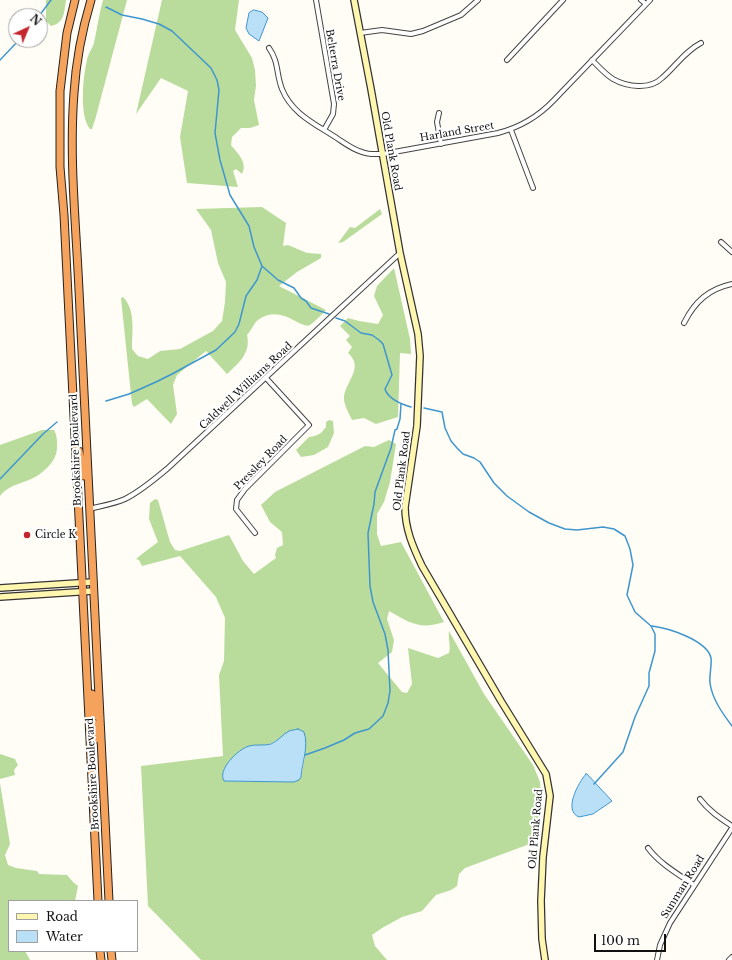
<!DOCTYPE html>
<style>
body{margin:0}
#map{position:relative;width:732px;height:960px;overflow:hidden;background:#fffdf5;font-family:"Libre Baskerville",serif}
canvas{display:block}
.legend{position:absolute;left:8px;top:900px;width:130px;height:52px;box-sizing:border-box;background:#fff;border:1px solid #a0a0a0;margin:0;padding:5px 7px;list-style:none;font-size:12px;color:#111}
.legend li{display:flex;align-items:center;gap:8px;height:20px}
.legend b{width:20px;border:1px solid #a0a0a0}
.north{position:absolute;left:8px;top:8px;width:40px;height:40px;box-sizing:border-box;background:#fff;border:1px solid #a0a0a0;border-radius:50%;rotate:44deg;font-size:11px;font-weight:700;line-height:16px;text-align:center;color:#111}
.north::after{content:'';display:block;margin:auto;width:14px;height:18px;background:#c4262e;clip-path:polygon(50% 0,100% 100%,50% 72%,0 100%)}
.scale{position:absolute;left:594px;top:934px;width:72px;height:18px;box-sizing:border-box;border:2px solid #111;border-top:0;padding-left:5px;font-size:12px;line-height:14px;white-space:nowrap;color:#111;-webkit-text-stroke:3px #fff;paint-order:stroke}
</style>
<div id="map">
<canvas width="732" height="960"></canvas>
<ul class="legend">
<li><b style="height:5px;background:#fff6b0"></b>Road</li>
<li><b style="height:11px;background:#b9e0f7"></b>Water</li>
</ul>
<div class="north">N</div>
<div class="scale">100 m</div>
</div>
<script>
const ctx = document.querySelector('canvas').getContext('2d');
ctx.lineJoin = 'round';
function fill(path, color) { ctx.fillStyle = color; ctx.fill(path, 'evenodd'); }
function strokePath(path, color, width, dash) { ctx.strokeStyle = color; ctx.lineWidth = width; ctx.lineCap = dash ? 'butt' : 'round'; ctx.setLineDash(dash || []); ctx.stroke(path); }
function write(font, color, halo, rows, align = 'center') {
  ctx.font = font + ' "Libre Baskerville",serif'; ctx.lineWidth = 4; ctx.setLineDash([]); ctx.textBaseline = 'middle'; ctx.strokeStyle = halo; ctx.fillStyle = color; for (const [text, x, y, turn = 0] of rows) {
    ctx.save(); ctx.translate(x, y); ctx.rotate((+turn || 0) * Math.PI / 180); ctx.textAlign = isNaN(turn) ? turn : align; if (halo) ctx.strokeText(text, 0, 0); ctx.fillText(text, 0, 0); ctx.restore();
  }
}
const forest = new Path2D(`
 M46 0H66C64 12 65 23 51 26L46 21Z
 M103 0H127L95 120 92 129H90C79 115 83 77 87 60 88 54 92 49 94 43 97 29 99 14 103 0Z
 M162 0H239L235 30 252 58 255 70 256 86 254 100 259 125 250 128H241L232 137 231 145C238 154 248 162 242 174L236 169 233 171 238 187 187 183 180 137 188 91 161 78 136 114Z
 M262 207 286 223 283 246 288 245 307 253 321 254V258L297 272 279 286 326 310C322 314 316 321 310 325 300 330 282 303 258 320 254 323 251 331 247 335 251 353 239 363 227 374L206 351 177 375 173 385 177 414 171 424 147 399 134 407 132 404 121 298 123 297C136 310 132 332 132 349L138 356 148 359 160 351 180 349 213 331 222 321 225 302 226 282 218 263 211 230 196 209Z
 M380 209 382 214 343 242 338 243 350 227 355 228Z
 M394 268 410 339 411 354 400 353 398 417 376 424 364 418 352 420C349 413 343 404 344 396 347 380 364 367 348 353L352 347 346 340 350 336 340 326 348 318 359 321 378 324 383 315 374 296 377 286Z
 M329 420 333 421 334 433 328 447 314 455 301 457 296 450 309 437 315 436 321 433 326 427V422Z
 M42 430H54C57 435 57 440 57 445 58 459 47 470 35 477 23 484 9 484 0 496V445Z
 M389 440 396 444 390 482 384 502 377 514V534L381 546 401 542 444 622C420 630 410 623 389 611L387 619 394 640 392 652 378 663 402 692 407 693 412 684 408 648 438 658 449 653C451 646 448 639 449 631L484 694 533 765 540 782 541 793 535 842 465 868 459 874 457 886 451 890 436 895 422 911 402 917 382 928 372 935 375 946 387 960H201L148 906 141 766 223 756 219 675 224 661 225 618 216 597 180 556 142 566 139 560 136 559 142 554 158 542 149 519 150 503 155 499 158 500 170 542 175 550 180 551 229 535 243 561 254 574 276 558 275 555 277 548 283 545 282 532 270 522 261 505 275 492 365 446 374 447ZM288 732 305 756 301 777 294 782 224 781 269 744 280 739Z
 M0 754 15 759 18 765 14 770 15 775 0 779Z
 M0 783 10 844 5 855 8 865 16 868 37 871 39 874 67 875 73 882 78 886 75 901H9V951H25L30 960H0Z`);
const water = new Path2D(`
 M254 10 262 12 268 18 259 41 249 34 246 28 249 13Z
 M298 729 304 732C309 747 302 762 301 777L299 780 294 782 224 781C217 770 238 749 249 746 256 744 264 746 271 744 278 741 282 735 289 731 291 730 295 730 298 729Z
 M586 774H587L612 801 593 814 579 817C563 811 578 783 586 774Z`);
const stream = new Path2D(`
 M106 7 122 15 142 19 159 24 172 31 211 68 217 80 219 90 215 133 220 160 230 195 249 226 254 247 262 266 278 280 294 288 301 298 306 301 311 308 329 314
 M39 16 51 0
 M0 60 19 40
 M336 318 345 321 361 333 372 335 379 340 383 344 392 375 385 389C388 399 401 404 411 407
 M106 401 129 394 156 382 172 374 216 350 235 332 239 324 246 296 257 280 262 266
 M424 408 442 412 445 428 451 441 457 448 463 454 474 458 480 462 494 483 507 496 529 512 549 523 565 529 577 530 603 527 614 529 625 536 630 549 633 565 627 595 635 612 651 626 655 634V651L649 673V686L635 717 623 752 594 784
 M0 479 43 434 57 422
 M652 626C668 628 707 640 711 658 712 666 709 675 710 683 712 699 723 714 732 726
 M305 755 325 748 344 740 355 733 369 729 383 716 388 703 390 691 388 650 385 634 373 602 370 586 368 533 374 504 375 492 391 448 395 430 397 429 400 419 401 404`);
const street = new Path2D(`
 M316 0 334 104 333 114 324 130
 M641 0 646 4
 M360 33 382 30 411 34 423 31 461 15 478 0
 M269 48C279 62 276 74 282 89 291 112 313 123 332 135 342 141 351 149 362 152 369 155 375 154 383 154L498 133C521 127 538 117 554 100L650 0
 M507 60 563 0
 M592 60C599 67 605 74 613 79 627 87 650 90 662 78 676 66 685 51 701 43
 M439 113 437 122 441 144
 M511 130 533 188
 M721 242 732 252
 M684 323C695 301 709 289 732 284
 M89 509C101 506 114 504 125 499 141 491 155 479 168 468L400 253
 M255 533 236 509 237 500 245 489 309 425 266 378
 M700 799C709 811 720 818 732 826
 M648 848C660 864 678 874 694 885
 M657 960 660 945 670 923 732 828
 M729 960 732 957`);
const secondary = new Path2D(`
 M354 0 371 89 400 253 418 334 420 356 417 426 405 507C405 529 413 547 422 566L501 701 546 774 550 796 543 857 541 901 542 939 545 960
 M0 588 93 582
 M0 597 93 591`);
const highway = new Path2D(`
 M75 0 67 33 60 91V167L64 215 98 901
 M91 0C82 30 76 62 74 93 69 158 76 225 79 290L109 901
 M79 451 84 476
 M92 694 94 714 100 718
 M89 719 94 723 96 739
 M100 951 101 960
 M111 951 112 960`);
const markers = [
 [27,535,4,"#c4262e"]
];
const streetNames = [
 ["Belterra Drive",335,65,80],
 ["Harland Street",457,132,-10],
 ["Old Plank Road",391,151,80],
 ["Caldwell Williams Road",246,386,-43],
 ["Brookshire Boulevard",76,450,-92],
 ["Pressley Road",261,463,-46],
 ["Old Plank Road",402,471,-83],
 ["Brookshire Boulevard",93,774,-93],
 ["Old Plank Road",536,829,-85],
 ["Sunman Road",683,887,-58]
];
const poiNames = [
 ["Circle K",35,535]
];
fill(forest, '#b9dc9c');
fill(water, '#b9e0f7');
strokePath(water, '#3f96cf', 1);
strokePath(stream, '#3f96cf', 1.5);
strokePath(street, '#444', 6);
strokePath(secondary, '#333', 8);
strokePath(highway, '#222', 9);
strokePath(street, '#fff', 4);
strokePath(secondary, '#fff6b0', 5.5);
strokePath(highway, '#f5a25d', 7);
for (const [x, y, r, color] of markers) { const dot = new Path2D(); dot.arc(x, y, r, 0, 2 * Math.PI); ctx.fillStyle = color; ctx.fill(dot); strokePath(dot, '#fff', 1.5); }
write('10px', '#111', '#fff', streetNames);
write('10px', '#111', '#fff', poiNames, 'left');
</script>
